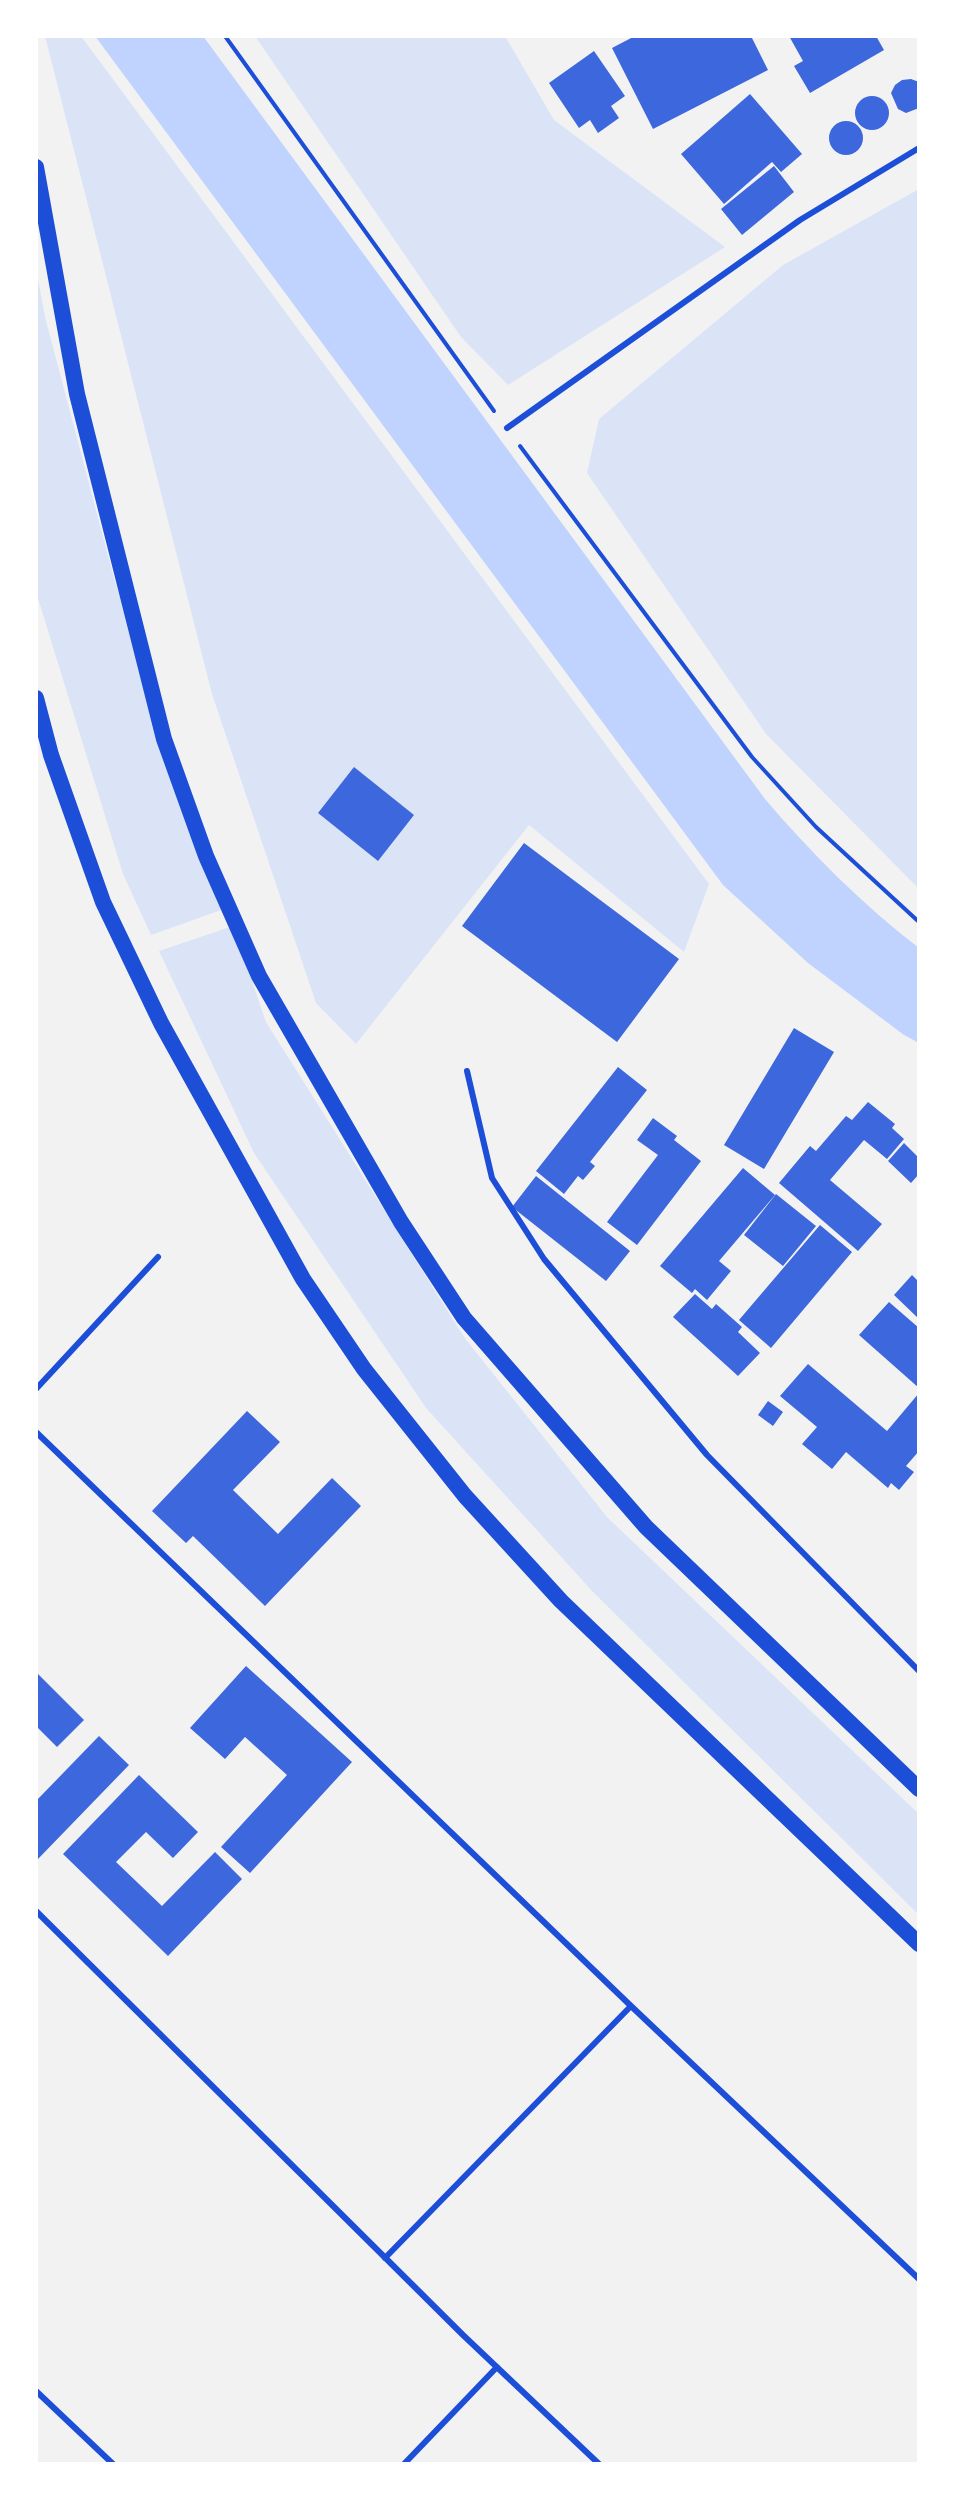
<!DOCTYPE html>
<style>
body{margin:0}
#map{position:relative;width:955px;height:2500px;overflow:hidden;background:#f2f2f2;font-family:"Work Sans",sans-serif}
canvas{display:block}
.frame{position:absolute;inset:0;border:38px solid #fff;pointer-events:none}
</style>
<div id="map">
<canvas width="955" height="2500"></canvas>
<div class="frame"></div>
</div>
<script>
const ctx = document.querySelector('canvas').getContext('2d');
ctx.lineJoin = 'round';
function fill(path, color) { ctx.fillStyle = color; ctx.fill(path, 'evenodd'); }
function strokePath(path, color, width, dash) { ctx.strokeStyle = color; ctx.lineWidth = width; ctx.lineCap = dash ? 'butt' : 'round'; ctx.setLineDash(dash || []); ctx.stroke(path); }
const green = new Path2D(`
 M45 36H81L709 884 684 952 529 825 356 1044 316 1003 212 694Z
 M255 36H505L554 120 725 247 508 385 461 337Z
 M919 189V889L766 734 587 473 599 419 783 265Z
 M36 269 45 317 115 582 227 908 151 935 123 874 36 592Z
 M233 926 266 1022 464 1337 607 1517 919 1814V1915L593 1592 426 1408 254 1153 159 951Z`);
const water = new Path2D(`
 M95 36H203L765 799C812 854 862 904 919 948V1043L904 1035 808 963 723 885Z`);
const building = new Path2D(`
 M635 36H751L768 70 653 129 612 48Z
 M789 36H876L884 50 810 93 794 66 803 61Z
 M594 51 625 96 611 106 619 118 598 133 590 120 579 128 549 83Z
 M911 79 919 82V108L906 113 898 109 891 93 895 85 902 80Z
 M750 94 802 154 781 172 772 162 724 204 681 154Z
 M855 113a17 17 0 1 1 34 0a17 17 0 1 1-34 0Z
 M829 138a17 17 0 1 1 34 0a17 17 0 1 1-34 0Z
 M774 166 794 192 742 235 721 209Z
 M354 767 414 815 378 861 318 813Z
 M524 843 679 959 617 1042 462 926Z
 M794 1028 834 1052 764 1169 724 1145Z
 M618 1067 647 1090 590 1162 595 1166 583 1180 578 1176 564 1194 536 1171Z
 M868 1102 895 1124 892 1128 904 1139 887 1159 864 1140 830 1180 882 1224 858 1251 779 1183 810 1146 816 1151 846 1116 852 1120Z
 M653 1118 677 1136 674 1140 701 1161 637 1245 607 1222 658 1155 637 1140Z
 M904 1143 919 1158V1174L911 1183 888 1161Z
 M743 1168 775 1195 719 1261 731 1271 707 1300 695 1289 692 1293 660 1266Z
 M536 1176 630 1251 606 1281 512 1207Z
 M776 1194 816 1226 783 1266 744 1235Z
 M820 1225 852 1252 771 1348 739 1320Z
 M912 1275 919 1282V1319L894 1295Z
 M695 1294 712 1309 716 1304 742 1327 738 1332 760 1353 738 1376 673 1317Z
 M889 1302 919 1328V1388L859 1335Z
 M808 1364 887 1431 919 1393V1451L906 1466 914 1472 899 1490 891 1483 888 1488 846 1452 832 1469 802 1444 817 1427 780 1396Z
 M768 1401 783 1412 773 1426 758 1415Z
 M247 1411 280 1442 233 1490 278 1534 332 1478 361 1506 265 1606 193 1536 186 1543 152 1511Z
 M246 1666 352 1762 250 1873 221 1847 287 1775 245 1737 225 1759 190 1728Z
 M36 1672 84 1720 57 1747 36 1726Z
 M99 1736 129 1765 38 1859 36 1856V1801Z
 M139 1775 198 1832 173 1858 146 1832 116 1862 162 1906 215 1852 242 1879 168 1956 63 1854Z`);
const path = new Path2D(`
 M225 36 494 411
 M520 446 752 757 816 827 919 922`);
const minor = new Path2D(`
 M507 428 800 220 919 148
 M467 1071 492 1178 544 1259 707 1455 919 1671
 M36 1389 158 1257
 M36 1432 631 2006 919 2279
 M36 1911 463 2335 599 2464
 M385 2258 631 2006
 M36 2391 113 2464
 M404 2464 497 2367`);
const trunk = new Path2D(`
 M36 167 77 394 164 739 206 856 259 976 401 1222 464 1318 646 1527 919 1789
 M36 698 51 755 103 902 161 1023 303 1279 364 1369 465 1496 561 1601 919 1944`);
fill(green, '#dbe4f7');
fill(water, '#bfd3fe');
fill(building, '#3d67dc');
strokePath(path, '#1d4ed8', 4);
strokePath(minor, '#1d4ed8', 6);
strokePath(trunk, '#1d4ed8', 16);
</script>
